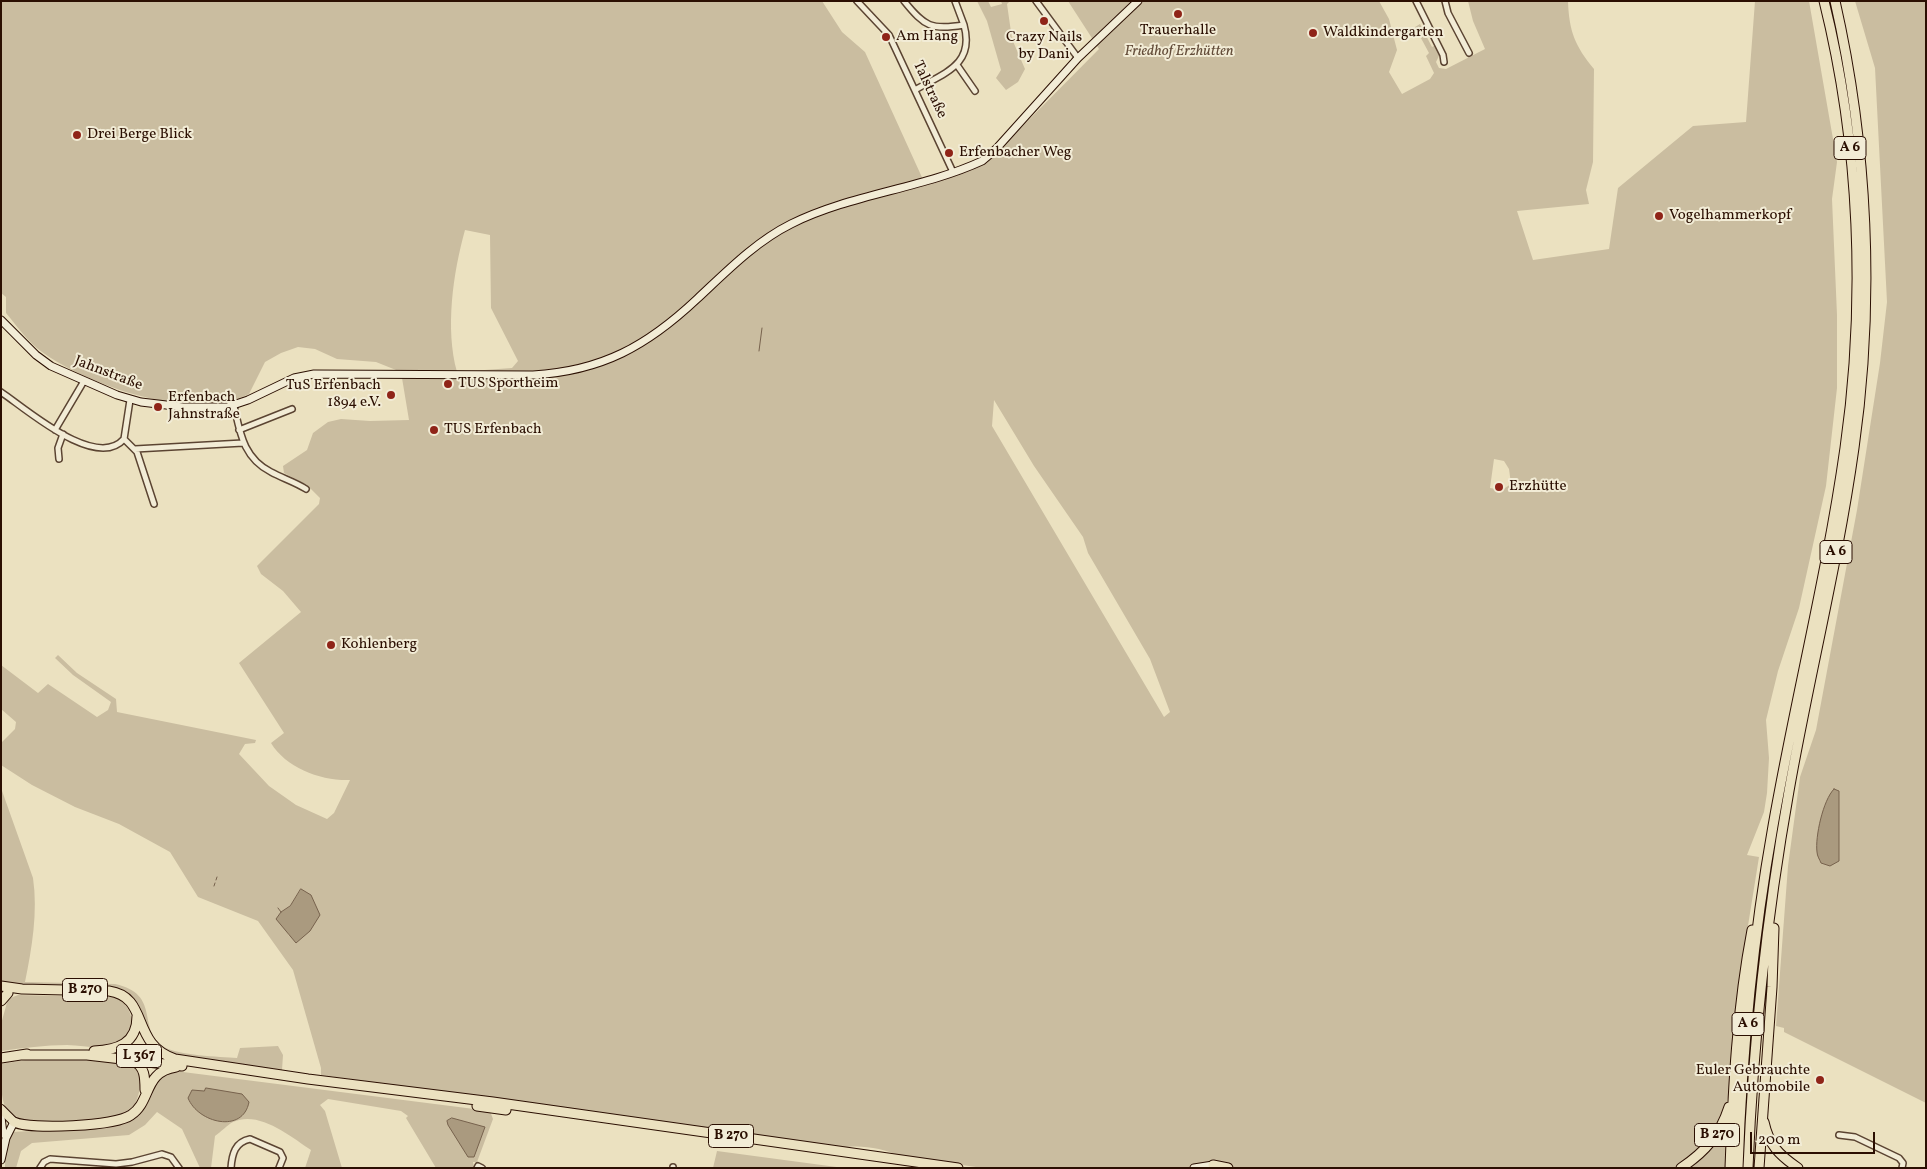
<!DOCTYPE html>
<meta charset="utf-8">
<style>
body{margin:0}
#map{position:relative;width:1927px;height:1169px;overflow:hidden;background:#ebe1c0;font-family:Vollkorn,serif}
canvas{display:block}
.frame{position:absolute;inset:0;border:2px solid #2b0f02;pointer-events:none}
.scale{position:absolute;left:1750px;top:1132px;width:125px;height:22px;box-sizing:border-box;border:2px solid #2b0f02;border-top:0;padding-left:6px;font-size:15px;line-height:18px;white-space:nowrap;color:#2b0f02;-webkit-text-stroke:4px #f2ecd6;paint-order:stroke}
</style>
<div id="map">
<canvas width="1927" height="1169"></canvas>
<div class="frame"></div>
<div class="scale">200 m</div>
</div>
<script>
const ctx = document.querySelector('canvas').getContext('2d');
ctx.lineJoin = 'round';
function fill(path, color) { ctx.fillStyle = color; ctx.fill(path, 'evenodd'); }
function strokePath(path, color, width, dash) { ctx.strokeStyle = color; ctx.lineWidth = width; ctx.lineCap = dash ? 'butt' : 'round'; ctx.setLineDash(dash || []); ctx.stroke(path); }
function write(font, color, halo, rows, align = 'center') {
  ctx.font = font + ' Vollkorn,serif'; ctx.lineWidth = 4; ctx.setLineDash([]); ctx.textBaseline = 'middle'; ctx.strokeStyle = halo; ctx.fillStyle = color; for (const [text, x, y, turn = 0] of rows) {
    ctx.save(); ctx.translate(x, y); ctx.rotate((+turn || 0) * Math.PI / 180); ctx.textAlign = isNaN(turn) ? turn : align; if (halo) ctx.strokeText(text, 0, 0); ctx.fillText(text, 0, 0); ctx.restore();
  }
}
const green = new Path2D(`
 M1 1H822L842 32 865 52 925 184 962 173 991 158 1099 49 1068 1H1379L1389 19 1397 50 1389 72 1402 94 1430 79 1434 73 1426 56 1429 53 1415 27 1420 24 1432 47 1436 45 1440 54 1436 62 1439 68 1446 69 1485 49 1473 21 1468 1H1568C1569 31 1575 46 1594 69L1593 162 1586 190 1589 204 1517 211 1533 260 1609 249 1618 188 1693 126 1746 122 1755 1H1809L1837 162 1832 199 1837 315V388L1826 486 1799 608 1778 671 1766 720 1769 758 1767 793 1764 812 1747 855 1759 857 1742 963 1733 1031 1729 1093 1723 1118 1713 1138 1678 1168H983L899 1156C884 1148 857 1144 841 1148L321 1075V1068L293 970 258 921 198 897 170 852 119 824 75 807 32 785 1 765V743L15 729 16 722 1 709V665L38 693 48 684 97 717 108 710 111 702 73 675 55 658 58 655 77 673 116 699 117 712 256 740 255 743 245 744 239 754 269 786 296 805 327 819 334 813 350 780C321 781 286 768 271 743L284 733 239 663 301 612 283 591 261 574 257 566 319 504 320 498 307 485 284 473 283 466 307 450 313 433 328 422 341 419 370 421 409 420 401 372 376 362 337 359 315 349 298 347 281 353 265 362 249 394C193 422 91 387 42 352 28 342 17 326 6 313V297L1 293ZM465 230 490 235 491 308 518 361 512 368 457 372C445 329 453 273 465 230ZM994 400 1034 466 1083 537 1088 553 1150 659 1170 712 1164 717 992 426ZM1494 459 1504 461 1509 469 1511 484 1502 490 1490 488ZM301 889 289 936 281 912 290 906Z
 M977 1H988L991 7 1002 4 1001 1H1010L1007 4 1012 39 1025 69 1018 82 1006 90 996 78 1001 70 987 21Z
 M1855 1H1926V1103L1784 1032V1028L1776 1026 1788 866 1800 777 1816 730 1857 510 1880 363 1887 302 1875 68Z
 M1 788 33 878C38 912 32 948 25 982L115 984C162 994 136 1030 164 1047 178 1055 219 1057 237 1058L240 1048 278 1046 283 1055 282 1070 169 1054 148 1034 140 1007 135 1000 119 989 102 987 26 986 4 982 1 979Z
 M18 995 114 997C123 1001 128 1006 131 1016 134 1024 129 1039 121 1043 106 1052 84 1045 67 1045 45 1045 23 1048 1 1051V1024L8 999Z
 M37 1058C57 1060 123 1058 136 1068 141 1072 141 1080 140 1086 139 1095 136 1107 127 1112 111 1122 43 1126 24 1121 17 1119 10 1116 6 1109 0 1097 1 1078 1 1064Z
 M175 1071 490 1111 493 1119 477 1162H473L474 1168H436L406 1118 408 1116 401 1111 328 1099 320 1105 325 1111 342 1168H305L311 1150C290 1136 259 1110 233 1122 227 1125 221 1132 215 1136L211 1168H200L182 1129 157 1112 145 1125 129 1135 32 1143 21 1151 16 1168H5V1148L12 1132 108 1127 124 1124 132 1119 162 1075Z
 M1729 1115 1727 1168 1689 1167Z
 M717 1151 844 1168H713Z`);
const water = new Path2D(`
 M1834 789 1839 791V861L1830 866 1821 863C1820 860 1817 856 1817 852 1815 837 1823 800 1834 789Z
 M301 889 311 895 320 915 310 931 296 943 276 919 281 912 290 906Z
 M206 1088 242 1094 249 1102C243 1134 198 1123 188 1098L192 1090 204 1091Z
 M452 1118 485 1127 474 1157H468L448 1125 447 1121Z`);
const stream = new Path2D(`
 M759 351 762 328
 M216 880 217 877
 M214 886 215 883
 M278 908 281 912`);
const street = new Path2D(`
 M857 1 889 35 953 172
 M904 1C925 27 931 30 964 25 975 65 944 73 915 90
 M955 1 964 25
 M1036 1 1078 58
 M1416 1 1443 55 1444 62
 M1445 1 1448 13 1469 53
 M957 65 975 91
 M1 392C25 408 96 471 124 439
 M234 406C240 432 243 458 271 472 282 478 295 482 306 489
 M55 430 84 381
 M239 430 292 409
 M124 439 137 452 154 504
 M124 439 130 400
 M135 449 243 443
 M59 459 58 448 63 434
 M1839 1135 1855 1137 1899 1158 1903 1163 1902 1168
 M40 1168 44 1162 50 1159 116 1164 132 1162 162 1154 171 1157 179 1168
 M231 1168C232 1154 235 1142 250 1139L280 1152 283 1158 279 1168
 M477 1168 478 1166 482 1168
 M673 1168V1167`);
const secondary = new Path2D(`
 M1 320 36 355 51 366 117 395 141 402 183 407H227L248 400 294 378 314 374 533 375C602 371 647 346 697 299 726 272 755 242 791 224 851 194 921 189 982 161L996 149 1078 58 1138 1
 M1 1117 3 1134
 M1 1160 6 1138 14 1122
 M1194 1168 1213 1165`);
const primary = new Path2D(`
 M1 1109 14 1122`);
const highway = new Path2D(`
 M1 986 22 989 109 991C150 997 130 1044 175 1059L308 1079 493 1102 958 1168
 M1 1001 8 993
 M94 1051C117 1050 137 1044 137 1016
 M23 1055H87L182 1066
 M1 1058 27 1054
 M133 1061C145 1066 145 1078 145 1090
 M477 1106 506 1110
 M14 1122C31 1130 116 1126 131 1115 152 1101 143 1072 176 1067
 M1764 1122C1769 1145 1779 1155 1798 1168
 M1213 1165 1228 1168
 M1681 1168C1705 1152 1720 1135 1729 1107
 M1730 1168C1733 1088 1737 1008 1752 930
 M1738 1168C1742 1054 1753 938 1773 826 1795 700 1827 575 1845 448 1866 301 1860 146 1824 1
 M1748 1168C1753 1042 1767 915 1789 791 1809 677 1838 563 1854 448 1875 301 1868 146 1835 1
 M1759 1168 1772 987 1774 928`);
const markers = [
 [1178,14,5,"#8f2418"],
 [1044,21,5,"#8f2418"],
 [1313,33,5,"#8f2418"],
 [886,37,5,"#8f2418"],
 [77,135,5,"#8f2418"],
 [949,153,5,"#8f2418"],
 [1659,216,5,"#8f2418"],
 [448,384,5,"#8f2418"],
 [391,395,5,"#8f2418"],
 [158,407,5,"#8f2418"],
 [434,430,5,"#8f2418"],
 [1499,487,5,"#8f2418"],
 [331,645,5,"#8f2418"],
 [1820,1080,5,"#8f2418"]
];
const shields = [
 [1850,148,32],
 [1836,552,32],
 [85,990,45],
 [1748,1024,32],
 [139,1056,45],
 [1717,1135,45],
 [731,1136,45]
];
const shieldNames = [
 ["A 6",1850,148],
 ["A 6",1836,552],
 ["B 270",85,990],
 ["A 6",1748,1024],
 ["L 367",139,1056],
 ["B 270",1717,1135],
 ["B 270",731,1136]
];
const poiNames = [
 ["Trauerhalle",1178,31,"center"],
 ["Waldkindergarten",1323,33],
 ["Am Hang",896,37],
 ["Crazy Nails",1044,38,"center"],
 ["by Dani",1044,55,"center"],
 ["Drei Berge Blick",87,135],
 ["Erfenbacher Weg",959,153],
 ["Vogelhammerkopf",1669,216],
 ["TUS Sportheim",458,384],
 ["TuS Erfenbach",381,386,"right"],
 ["1894 e.V.",381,403,"right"],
 ["Erfenbach",168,398],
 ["Jahnstraße",168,415],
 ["TUS Erfenbach",444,430],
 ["Erzhütte",1509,487],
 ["Kohlenberg",341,645],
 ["Euler Gebrauchte",1810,1071,"right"],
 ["Automobile",1810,1088,"right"]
];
const parkNames = [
 ["Friedhof Erzhütten",1179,52]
];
const streetNames = [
 ["Talstraße",929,90,65],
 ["Jahnstraße",108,374,21]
];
fill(green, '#cabda0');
fill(water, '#aa9a7f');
strokePath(water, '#77624d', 1);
strokePath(stream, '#77624d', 1);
strokePath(street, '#5b4432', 8);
strokePath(secondary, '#2b0f02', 9);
strokePath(primary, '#2b0f02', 10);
strokePath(highway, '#2b0f02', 11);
strokePath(street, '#f2ecd6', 5);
strokePath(secondary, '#f2ecd6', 7);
strokePath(primary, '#ebe1c0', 8);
strokePath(highway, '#ebe1c0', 9);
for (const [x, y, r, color] of markers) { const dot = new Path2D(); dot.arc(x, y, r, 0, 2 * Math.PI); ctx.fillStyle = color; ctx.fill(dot); strokePath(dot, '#f2ecd6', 2); }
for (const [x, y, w] of shields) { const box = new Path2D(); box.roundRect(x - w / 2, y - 11.5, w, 23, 4); ctx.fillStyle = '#f2ecd6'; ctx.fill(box); strokePath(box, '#2b0f02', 1); }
write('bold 14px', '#2b0f02', null, shieldNames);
write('15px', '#2b0f02', '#f2ecd6', poiNames, 'left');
write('italic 15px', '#634c39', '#f2ecd6', parkNames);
write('15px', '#2b0f02', '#f2ecd6', streetNames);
</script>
